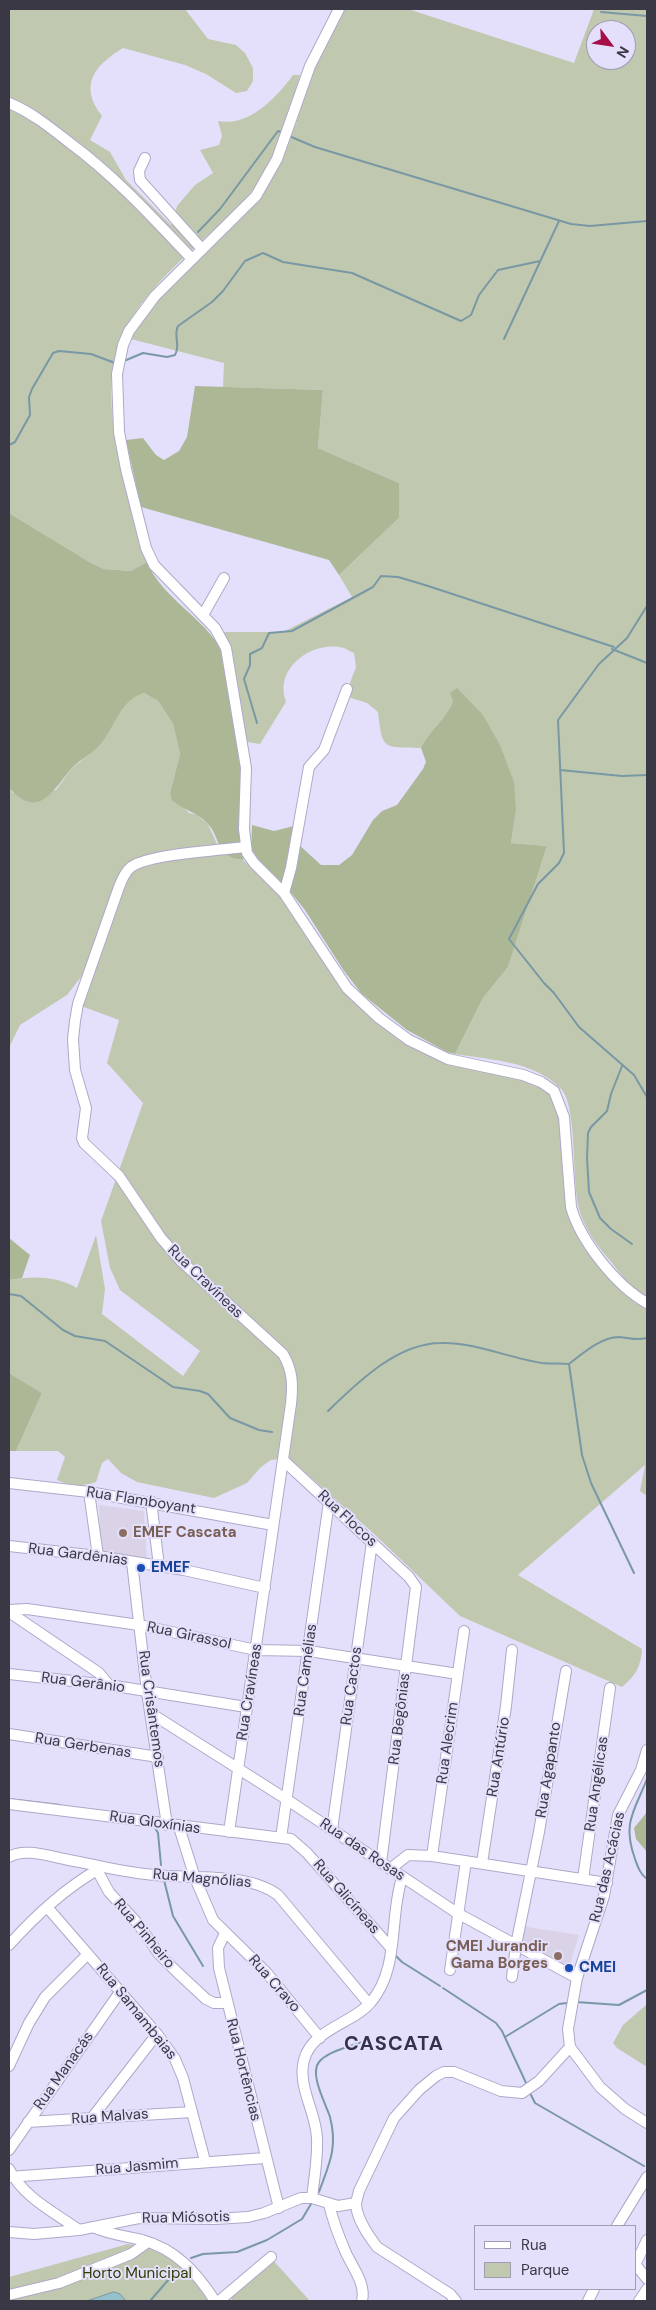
<!DOCTYPE html>
<meta charset="utf-8">
<style>
body{margin:0}
#map{position:relative;width:656px;height:2310px;overflow:hidden;background:#e4e0fb;font-family:"DM Sans",sans-serif}
canvas{display:block}
.frame{position:absolute;inset:0;border:10px solid #3b3846;pointer-events:none}
.legend{position:absolute;left:474px;top:2225px;width:162px;height:65px;box-sizing:border-box;background:#e4e0fb;border:1px solid #a09db3;margin:0;padding:6px 9px;list-style:none;font-size:15px;color:#3b3846}
.legend li{display:flex;align-items:center;gap:10px;height:25px}
.legend b{width:25px;border:1px solid #a09db3}
.north{position:absolute;left:586px;top:20px;width:50px;height:50px;box-sizing:border-box;background:#e4e0fb;border:1px solid #a09db3;border-radius:50%;rotate:121deg;font-size:14px;font-weight:700;line-height:20px;text-align:center;color:#3b3846}
.north::after{content:'';display:block;margin:auto;width:18px;height:22px;background:#a50e47;clip-path:polygon(50% 0,100% 100%,50% 72%,0 100%)}
</style>
<div id="map">
<canvas width="656" height="2310"></canvas>
<div class="frame"></div>
<ul class="legend">
<li><b style="height:6px;background:#fff"></b>Rua</li>
<li><b style="height:14px;background:#c0c9b0"></b>Parque</li>
</ul>
<div class="north">N</div>
</div>
<script>
const ctx = document.querySelector('canvas').getContext('2d');
ctx.lineJoin = 'round';
function fill(path, color) { ctx.fillStyle = color; ctx.fill(path, 'evenodd'); }
function strokePath(path, color, width, dash) { ctx.strokeStyle = color; ctx.lineWidth = width; ctx.lineCap = dash ? 'butt' : 'round'; ctx.setLineDash(dash || []); ctx.stroke(path); }
function write(font, color, halo, rows, align = 'center') {
  ctx.font = font + ' "DM Sans",sans-serif'; ctx.lineWidth = 4; ctx.setLineDash([]); ctx.textBaseline = 'middle'; ctx.strokeStyle = halo; ctx.fillStyle = color; for (const [text, x, y, turn = 0] of rows) {
    ctx.save(); ctx.translate(x, y); ctx.rotate((+turn || 0) * Math.PI / 180); ctx.textAlign = isNaN(turn) ? turn : align; if (halo) ctx.strokeText(text, 0, 0); ctx.fillText(text, 0, 0); ctx.restore();
  }
}
const education = new Path2D(`
 M99 1505 144 1511 147 1562 101 1555Z
 M521 1926 579 1935 568 1971 518 1940Z`);
const green = new Path2D(`
 M9 9H185L208 39 236 45 245 53 253 68V81L247 91 236 93 206 74 185 65 123 48C95 65 78 85 102 116L90 140 110 152 126 180 171 225 177 206 195 185 213 173 200 150 219 145 222 136 218 121C249 127 276 98 293 75H300C289 113 278 154 255 187 239 210 216 227 196 246 160 280 117 320 112 373 107 430 127 489 139 545L147 562 132 571 104 569 91 563 9 513Z
 M343 9H408L574 63 594 9H647V1297C632 1290 622 1276 612 1263 599 1248 586 1232 580 1212 571 1185 578 1106 561 1089 535 1061 491 1060 455 1054L483 998 508 967 547 846 511 843 516 811 453 701C445 721 429 730 421 748 384 747 382 751 378 712L367 703 345 696 356 667 354 653C349 651 344 647 339 647 308 643 274 670 286 702L260 744 247 742 232 650 224 632H283L352 597 339 575 399 518V483L318 448 323 390 223 387 224 363 131 339 141 320 161 296 203 253 237 223 263 194 281 161 296 124 315 60ZM596 30H626V60H596Z
 M144 693 158 701 173 724 180 754 170 793 189 813 197 815 208 824 217 844 236 859 243 860 281 896 355 1001 444 1062 535 1081 555 1096 561 1118 566 1188 588 1250 622 1292 635 1303 647 1308V1496L640 1491 645 1465 518 1575 642 1649C641 1667 635 1676 622 1687L460 1616 373 1533 289 1458 271 1460 261 1467 247 1483 214 1498 137 1482 121 1473 108 1459 102 1463 96 1482C81 1487 71 1486 57 1480L65 1457 58 1451H16L42 1393 9 1373V1280C32 1276 56 1276 77 1288L96 1235 105 1289 102 1314 183 1376 200 1351 120 1290 110 1268 101 1221 143 1103 107 1063 119 1020 81 1006 88 968 67 995 20 1025 9 1048V788L13 793 56 790 72 768 95 750 128 701 135 695Z
 M647 2004V2067L617 2048 613 2043 623 2025Z
 M128 2244C168 2249 187 2269 208 2301H9V2277Z
 M271 2258 310 2301H233L229 2297Z`);
const forest = new Path2D(`
 M195 386 323 390 318 448 399 483V518L339 575 329 560 141 507 126 440 143 438 156 455 164 460 179 451 187 437Z
 M9 513 91 563 104 569 131 571 147 562C162 599 205 617 223 653L242 774 243 860C214 857 222 838 207 823 198 813 183 810 172 800L170 793 180 754 173 724 158 701 144 693C119 699 114 733 95 750 87 757 78 761 71 769 52 792 38 820 9 788Z
 M457 688 483 715 500 745 514 782 516 811 511 843 547 846 508 967 483 998 455 1054 447 1052 407 1030 362 994 344 971 305 910 288 889 251 855 252 825 274 831 294 826 297 843 321 865H339L352 855 373 820 382 811 397 805 423 769 426 762 421 748C429 730 445 721 453 701L450 693Z
 M9 1238 30 1255 22 1278 9 1280Z
 M9 1373 42 1393 16 1451H9Z
 M647 1812V1852L636 1839 634 1828Z`);
const water = new Path2D(`
 M114 2292 120 2294 126 2301H87Z`);
const stream = new Path2D(`
 M601 12 647 16
 M289 136 315 147 571 224 590 226 647 221
 M198 232 220 209 278 131 283 133
 M504 339 559 221
 M124 361 143 353 167 357 175 355C181 345 173 336 178 326L212 302 223 291 245 261 263 253 283 262 352 273 461 321 471 315 479 295 498 270 540 261
 M9 445 15 442 30 415 29 397 32 389 53 353 59 351 91 354 115 363
 M647 606 627 638 599 664 558 720 564 853 559 863 538 884 509 939 544 983 554 993 579 1027 634 1075 647 1097
 M612 649 647 663
 M257 723 244 679 250 665V654L262 648 269 633 292 631 373 587 381 576 398 577 425 585 614 647
 M560 770 622 776 647 775
 M622 1066 611 1094 607 1111 591 1127 588 1133 587 1158 589 1192 600 1218 611 1229 632 1244
 M9 1294 21 1296 63 1330 75 1336 105 1341 173 1387 200 1391 208 1394 230 1418 259 1430 272 1432
 M569 1364 582 1455 591 1483 634 1573
 M328 1411C357 1383 397 1343 441 1343 475 1342 508 1358 542 1363 551 1364 560 1363 569 1364 583 1353 601 1337 619 1337 631 1338 635 1341 647 1338
 M647 1779C634 1812 622 1823 635 1859 638 1867 640 1874 647 1879
 M9 1799 60 1805
 M154 1826 158 1833 161 1865
 M164 1880 173 1916 203 1966
 M395 1955 402 1962 440 1986
 M443 1988 496 2023 502 2031 527 2085
 M576 2002 619 2005 647 1990
 M505 2037 559 2004 567 2003
 M530 2093 535 2103 644 2166
 M319 2192C329 2164 338 2148 330 2117 326 2104 309 2074 319 2062 328 2051 350 2047 362 2042
 M191 2258 203 2254 237 2252 267 2240 302 2219 311 2204
 M150 2301 176 2271`);
const minor = new Path2D(`
 M339 9 310 66 277 159 256 196 155 296 129 331 123 345 117 374 119 432 126 469 146 548 154 565 215 628 226 648 246 768 244 829 247 853 254 863 284 893 347 988 379 1018 409 1040 448 1059 523 1075 541 1082 554 1091 564 1117 571 1207C580 1240 616 1286 647 1303
 M9 103C31 112 51 128 70 143 116 177 153 218 192 259
 M145 158 139 171 140 180 202 249
 M203 615 224 578
 M284 893 291 868 309 767 324 750 347 689
 M283 1460 409 1577 416 1587 381 1863
 M9 1483 89 1492 273 1525
 M89 1492 98 1556
 M151 1501 159 1566
 M9 1546 98 1556 184 1570 265 1588
 M132 1562 147 1692 167 1825
 M9 1610 27 1609 139 1625 256 1650 309 1651 458 1674
 M9 1612 99 1673 109 1685
 M9 1674 109 1685 246 1707
 M152 1714 286 1799 457 1913 577 1978
 M9 1734 158 1757
 M647 1750 641 1770 618 1815 604 1896 577 1978 568 2029 570 2047 600 2087 625 2109 647 2123
 M9 1804 291 1839 307 1853 391 1948
 M179 1827 195 1878 213 1920 266 1972 320 2038
 M332 1830 372 1542
 M229 1832 291 1404C293 1385 293 1371 283 1354L180 1260 161 1238 119 1176 84 1143 82 1138 86 1108 75 1070 73 1039 75 1021 78 1004 119 887C122 879 125 872 131 867 149 854 221 850 246 847
 M281 1838 329 1502
 M432 1856 464 1631
 M9 1857C25 1847 51 1857 69 1860 97 1865 126 1873 155 1875 192 1879 248 1872 278 1895L369 2004
 M482 1863 506 1706 512 1650
 M390 1869 408 1855 432 1856 607 1883
 M97 1870 109 1892 139 1925 158 1953 177 1972 206 1999 214 2003H226
 M583 1879 610 1688
 M47 1907 157 2034 175 2059 183 2078 205 2161
 M225 1933 218 1948 219 1968 279 2208
 M9 1945C35 1916 63 1890 97 1870L95 1865
 M450 1970 466 1861
 M512 1977 516 1945 539 1832 566 1671
 M9 2066 29 2023 45 1997 88 1954
 M91 2119 157 2034
 M28 2122 192 2112
 M9 2150 120 1992
 M9 2169C24 2198 54 2212 79 2230
 M9 2177 265 2158
 M312 2198C314 2179 318 2158 317 2138 316 2112 297 2086 304 2060 312 2029 354 2023 371 2002 400 1968 389 1917 402 1878
 M356 2203C356 2218 368 2235 377 2247L450 2294 456 2301
 M329 2204C333 2221 339 2237 346 2253 353 2268 366 2284 362 2301
 M617 2226 647 2177
 M92 2227C109 2234 124 2236 142 2240 176 2249 197 2273 215 2301
 M9 2232 34 2234 79 2230 139 2218 215 2219 248 2217 264 2213 301 2198H312L338 2206 356 2203 359 2191 394 2118 419 2090 436 2076 444 2072H454L501 2091 522 2093 539 2081 570 2047
 M635 2264 647 2279
 M635 2265 647 2240
 M9 2295 59 2283 131 2254 148 2242
 M219 2301 271 2257
 M588 2301 594 2289
 M639 2301 647 2289`);
const markers = [
 [123,1533,5,"#8d6e63"],
 [141,1568,5,"#1a4fb4"],
 [558,1956,5,"#8d6e63"],
 [569,1968,5,"#1a4fb4"]
];
const streetNames = [
 ["Rua Cravíneas",205,1282,44],
 ["Rua Flamboyant",141,1501,9],
 ["Rua Flocos",347,1519,43],
 ["Rua Gardênias",78,1555,7],
 ["Rua Girassol",189,1636,12],
 ["Rua Camélias",306,1670,-82],
 ["Rua Gerânio",83,1683,7],
 ["Rua Cactos",352,1686,-82],
 ["Rua Cravíneas",250,1692,-81],
 ["Rua Crisântemos",151,1709,82],
 ["Rua Begônias",400,1719,-83],
 ["Rua Alecrim",448,1743,-82],
 ["Rua Gerbenas",83,1746,9],
 ["Rua Antúrio",499,1757,-81],
 ["Rua Agapanto",549,1770,-81],
 ["Rua Angélicas",597,1784,-82],
 ["Rua Gloxínias",155,1823,8],
 ["Rua das Rosas",362,1850,34],
 ["Rua das Acácias",608,1867,-77],
 ["Rua Magnólias",202,1879,5],
 ["Rua Glicíneas",346,1897,49],
 ["Rua Pinheiro",144,1934,50],
 ["Rua Cravo",274,1984,49],
 ["Rua Samambaias",136,2012,51],
 ["Rua Hortências",243,2070,76],
 ["Rua Manacás",64,2071,-55],
 ["Rua Malvas",110,2117,-4],
 ["Rua Jasmim",137,2167,-5],
 ["Rua Miósotis",186,2218,-1]
];
const educationNames = [
 ["EMEF Cascata",133,1533],
 ["CMEI Jurandir",548,1947,"right"],
 ["Gama Borges",548,1964,"right"]
];
const transitNames = [
 ["EMEF",151,1568],
 ["CMEI",579,1968]
];
const parkNames = [
 ["Horto Municipal",137,2274]
];
const districtNames = [
 ["CASCATA",394,2045]
];
fill(education, '#dad3e8');
fill(green, '#c0c9b0');
fill(forest, '#acb895');
fill(water, '#94c1cc');
strokePath(water, '#7998a4', 1);
strokePath(stream, '#7998a4', 2);
strokePath(minor, '#aea8c9', 12);
strokePath(minor, '#fff', 10);
for (const [x, y, r, color] of markers) { const dot = new Path2D(); dot.arc(x, y, r, 0, 2 * Math.PI); ctx.fillStyle = color; ctx.fill(dot); strokePath(dot, '#e4e0fb', 2); }
write('15px', '#3b3846', '#e4e0fb', streetNames);
write('bold 15px', '#785e54', '#e4e0fb', educationNames, 'left');
write('bold 15px', '#164399', '#e4e0fb', transitNames, 'left');
write('15px', '#2d3a00', '#e4e0fb', parkNames);
ctx.letterSpacing = '1px';
write('bold 20px', '#36304b', '#e4e0fb', districtNames);
ctx.letterSpacing = '0px';
</script>
